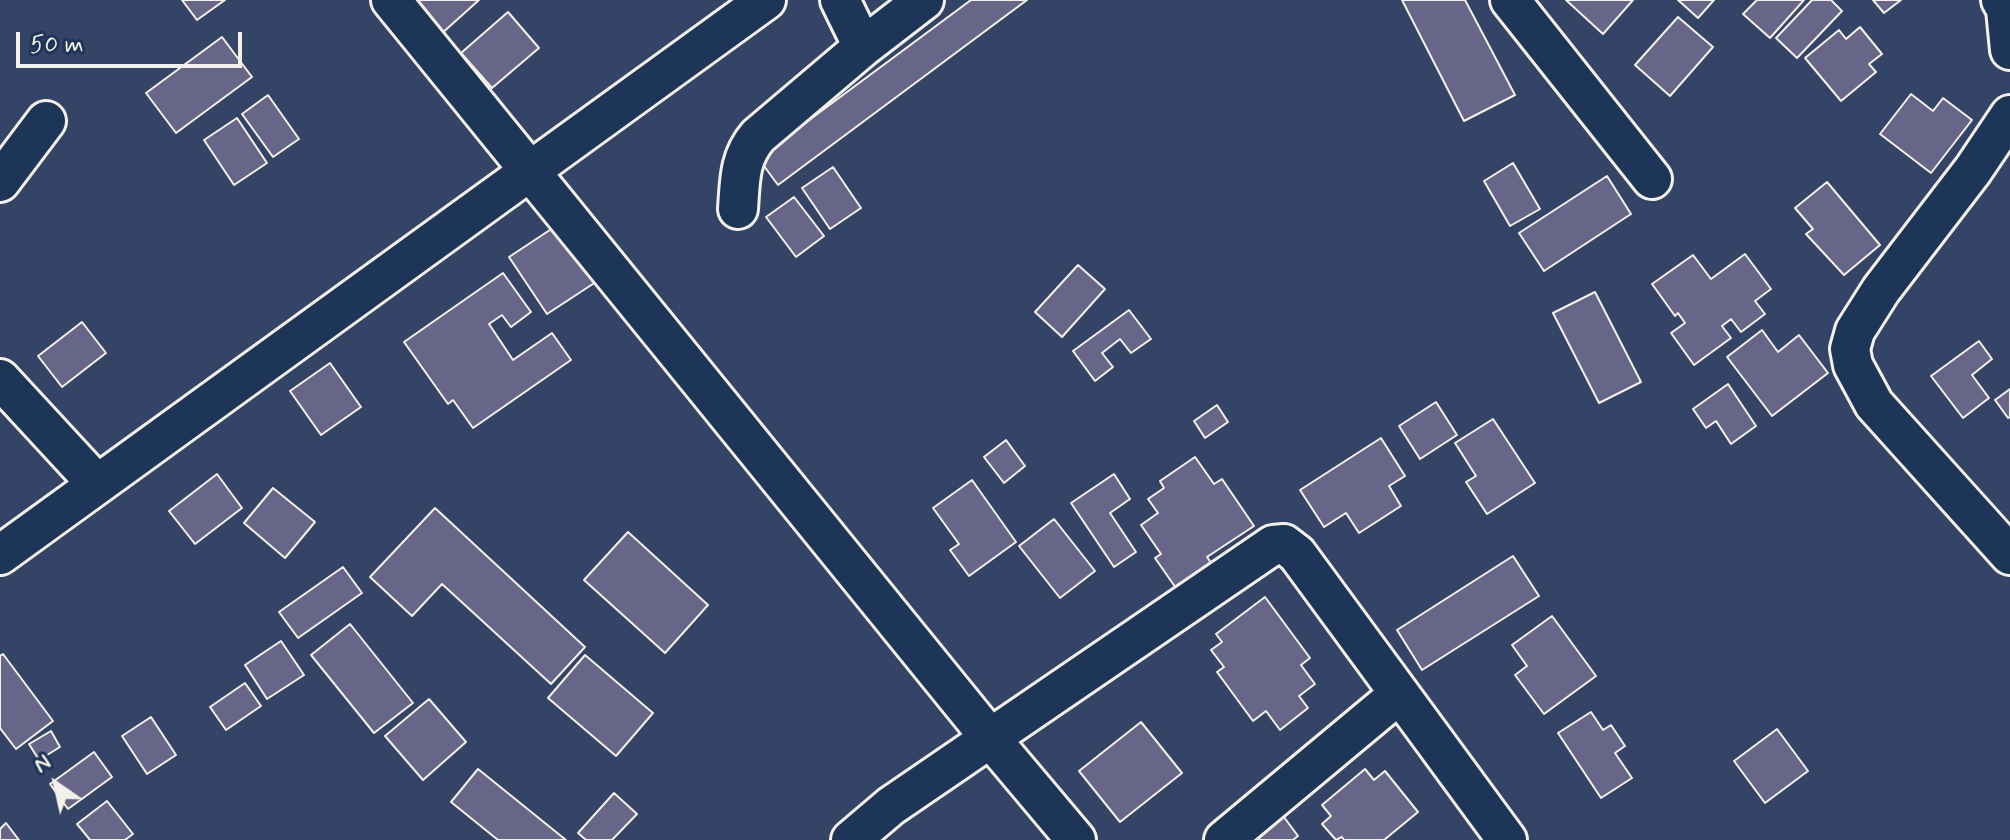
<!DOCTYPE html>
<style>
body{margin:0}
#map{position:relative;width:2010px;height:840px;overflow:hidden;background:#344466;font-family:Mynerve,sans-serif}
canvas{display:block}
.north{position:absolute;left:16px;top:744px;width:80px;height:80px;-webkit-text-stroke:6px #1d3557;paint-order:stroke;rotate:326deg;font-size:22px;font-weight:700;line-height:32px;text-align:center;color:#f4f1e8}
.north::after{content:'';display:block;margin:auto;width:28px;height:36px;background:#f4f1e8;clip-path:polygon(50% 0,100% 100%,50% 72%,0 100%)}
.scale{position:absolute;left:16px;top:32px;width:226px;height:36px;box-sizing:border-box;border:4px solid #f4f1e8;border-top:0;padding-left:10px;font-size:24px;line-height:28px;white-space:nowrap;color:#f4f1e8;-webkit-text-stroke:6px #1d3557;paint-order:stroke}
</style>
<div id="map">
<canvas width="2010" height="840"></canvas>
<div class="north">N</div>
<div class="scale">50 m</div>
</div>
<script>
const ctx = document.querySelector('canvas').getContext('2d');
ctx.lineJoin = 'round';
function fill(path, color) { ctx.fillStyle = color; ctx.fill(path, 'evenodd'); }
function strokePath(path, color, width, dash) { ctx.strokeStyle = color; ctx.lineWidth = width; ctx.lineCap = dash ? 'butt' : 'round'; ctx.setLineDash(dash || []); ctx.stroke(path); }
const building = new Path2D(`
 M182 0H225L197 20Z
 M420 0H479L440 35 413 6Z
 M971 0H1027L778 185 758 158Z
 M1402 0H1465L1515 95 1464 121Z
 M1566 0H1633L1603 34Z
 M1678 0H1714L1698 18Z
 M1757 0H1804L1770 38 1743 14Z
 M1812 0H1831L1842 11 1797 58 1776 38Z
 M1873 0H1901L1884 13Z
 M508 12 539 48 492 88 461 53Z
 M1678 17 1713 47 1670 96 1635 65Z
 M1860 27 1882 54 1869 64 1876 72 1841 101 1805 58 1839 30 1846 39Z
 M222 37 252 77 176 133 146 93Z
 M1911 94 1933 111 1943 98 1972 120 1931 173 1880 134Z
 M268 95 299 139 273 157 242 114Z
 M237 118 267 163 234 185 204 140Z
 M1513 163 1540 209 1510 226 1484 181Z
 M833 167 861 208 830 229 802 188Z
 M1607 176 1631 214 1544 271 1519 233Z
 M1827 182 1880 245 1844 275 1806 234 1813 229 1795 208Z
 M794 197 824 236 796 257 766 217Z
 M565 220 602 278 547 314 509 257Z
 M1745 254 1771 289 1755 301 1765 314 1741 332 1731 319 1722 326 1731 338 1694 365 1671 333 1685 323 1678 313 1675 316 1652 284 1693 255 1711 279Z
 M1078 265 1105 289 1062 337 1035 312Z
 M503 273 531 312 511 327 502 315 489 324 513 360 552 333 571 360 473 428 453 400 448 404 404 342Z
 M1595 292 1641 382 1599 403 1553 313Z
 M1129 310 1151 339 1131 353 1120 339 1102 353 1113 367 1095 381 1073 351Z
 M82 322 106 353 62 387 38 356Z
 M1762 330 1778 352 1799 335 1828 373 1772 416 1727 357Z
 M1979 341 1992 359 1972 375 1989 398 1963 418 1931 376Z
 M330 363 361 407 321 435 290 391Z
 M1728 384 1756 426 1731 444 1716 421 1706 428 1693 409Z
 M2010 389V417L2008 418 1995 400Z
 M1436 402 1457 435 1420 459 1399 426Z
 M1217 405 1228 422 1205 438 1194 421Z
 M1493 419 1535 483 1487 514 1466 482 1476 476 1455 443Z
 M1381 438 1405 476 1389 486 1401 506 1359 533 1346 513 1324 527 1300 490Z
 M1006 440 1025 466 1004 483 984 457Z
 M1195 457 1214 484 1222 479 1254 526 1207 557 1221 577 1185 601 1155 558 1161 554 1141 525 1158 513 1148 499 1164 488 1160 481Z
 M217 474 242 508 195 544 169 511Z
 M1114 474 1130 499 1110 513 1136 552 1114 567 1071 503Z
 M972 480 1016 542 969 576 950 550 959 544 933 508Z
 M273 488 315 522 285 558 244 523Z
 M435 508 585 647 551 684 442 584 412 616 370 577Z
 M1054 519 1095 571 1060 598 1019 546Z
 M628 532 708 605 665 653 584 580Z
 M1513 556 1539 596 1422 670 1397 630Z
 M343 567 362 593 298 638 279 612Z
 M1265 597 1310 658 1301 665 1315 684 1299 696 1308 708 1280 730 1266 711 1253 721 1217 672 1224 667 1211 650 1222 642 1216 634Z
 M1552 616 1596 676 1544 714 1515 675 1527 666 1512 645Z
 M350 624 413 703 374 733 311 655Z
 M281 641 304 675 267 699 245 665Z
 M3 654 53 721 16 749 0 728V656Z
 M585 655 653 713 616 756 548 698Z
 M245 683 261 706 226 730 210 707Z
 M429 699 466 742 423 780 385 736Z
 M1591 712 1603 730 1611 725 1625 746 1615 753 1632 778 1601 798 1558 733Z
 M151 717 176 755 147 774 122 736Z
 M1141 722 1182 773 1120 822 1079 771Z
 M1777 729 1808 771 1765 803 1734 761Z
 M51 731 60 747 39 760 29 744Z
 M94 752 112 777 68 809 50 784Z
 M478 769 566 840H498L451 802Z
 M1365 769 1374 780 1385 771 1418 812 1384 840H1344L1342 837 1336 840 1322 824 1331 816 1322 805Z
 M614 793 637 814 612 840H586L578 833Z
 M107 801 133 834 125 840H90L77 824Z
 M1278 809 1298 836 1293 840H1256L1251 834Z
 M6 823 19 840H0V829Z`);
const minor = new Path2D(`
 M391 0 991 739 1076 840
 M840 0 863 47
 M1510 0 1652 179
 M2001 0 2006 9 2010 50
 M2010 115 1973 170 1881 290 1855 331 1850 349 1853 365 1874 404 2010 555
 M0 182 46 121
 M738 209C740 181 739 158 758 136L863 47 924 0
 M0 379 97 484
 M0 555 766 0
 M851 840 891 806 1273 545 1284 544 1297 554 1507 840
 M1224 840 1398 695`);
fill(building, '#686688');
strokePath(building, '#f4f1e8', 2);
strokePath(minor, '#f4f1e8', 44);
strokePath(minor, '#1d3557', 38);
</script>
